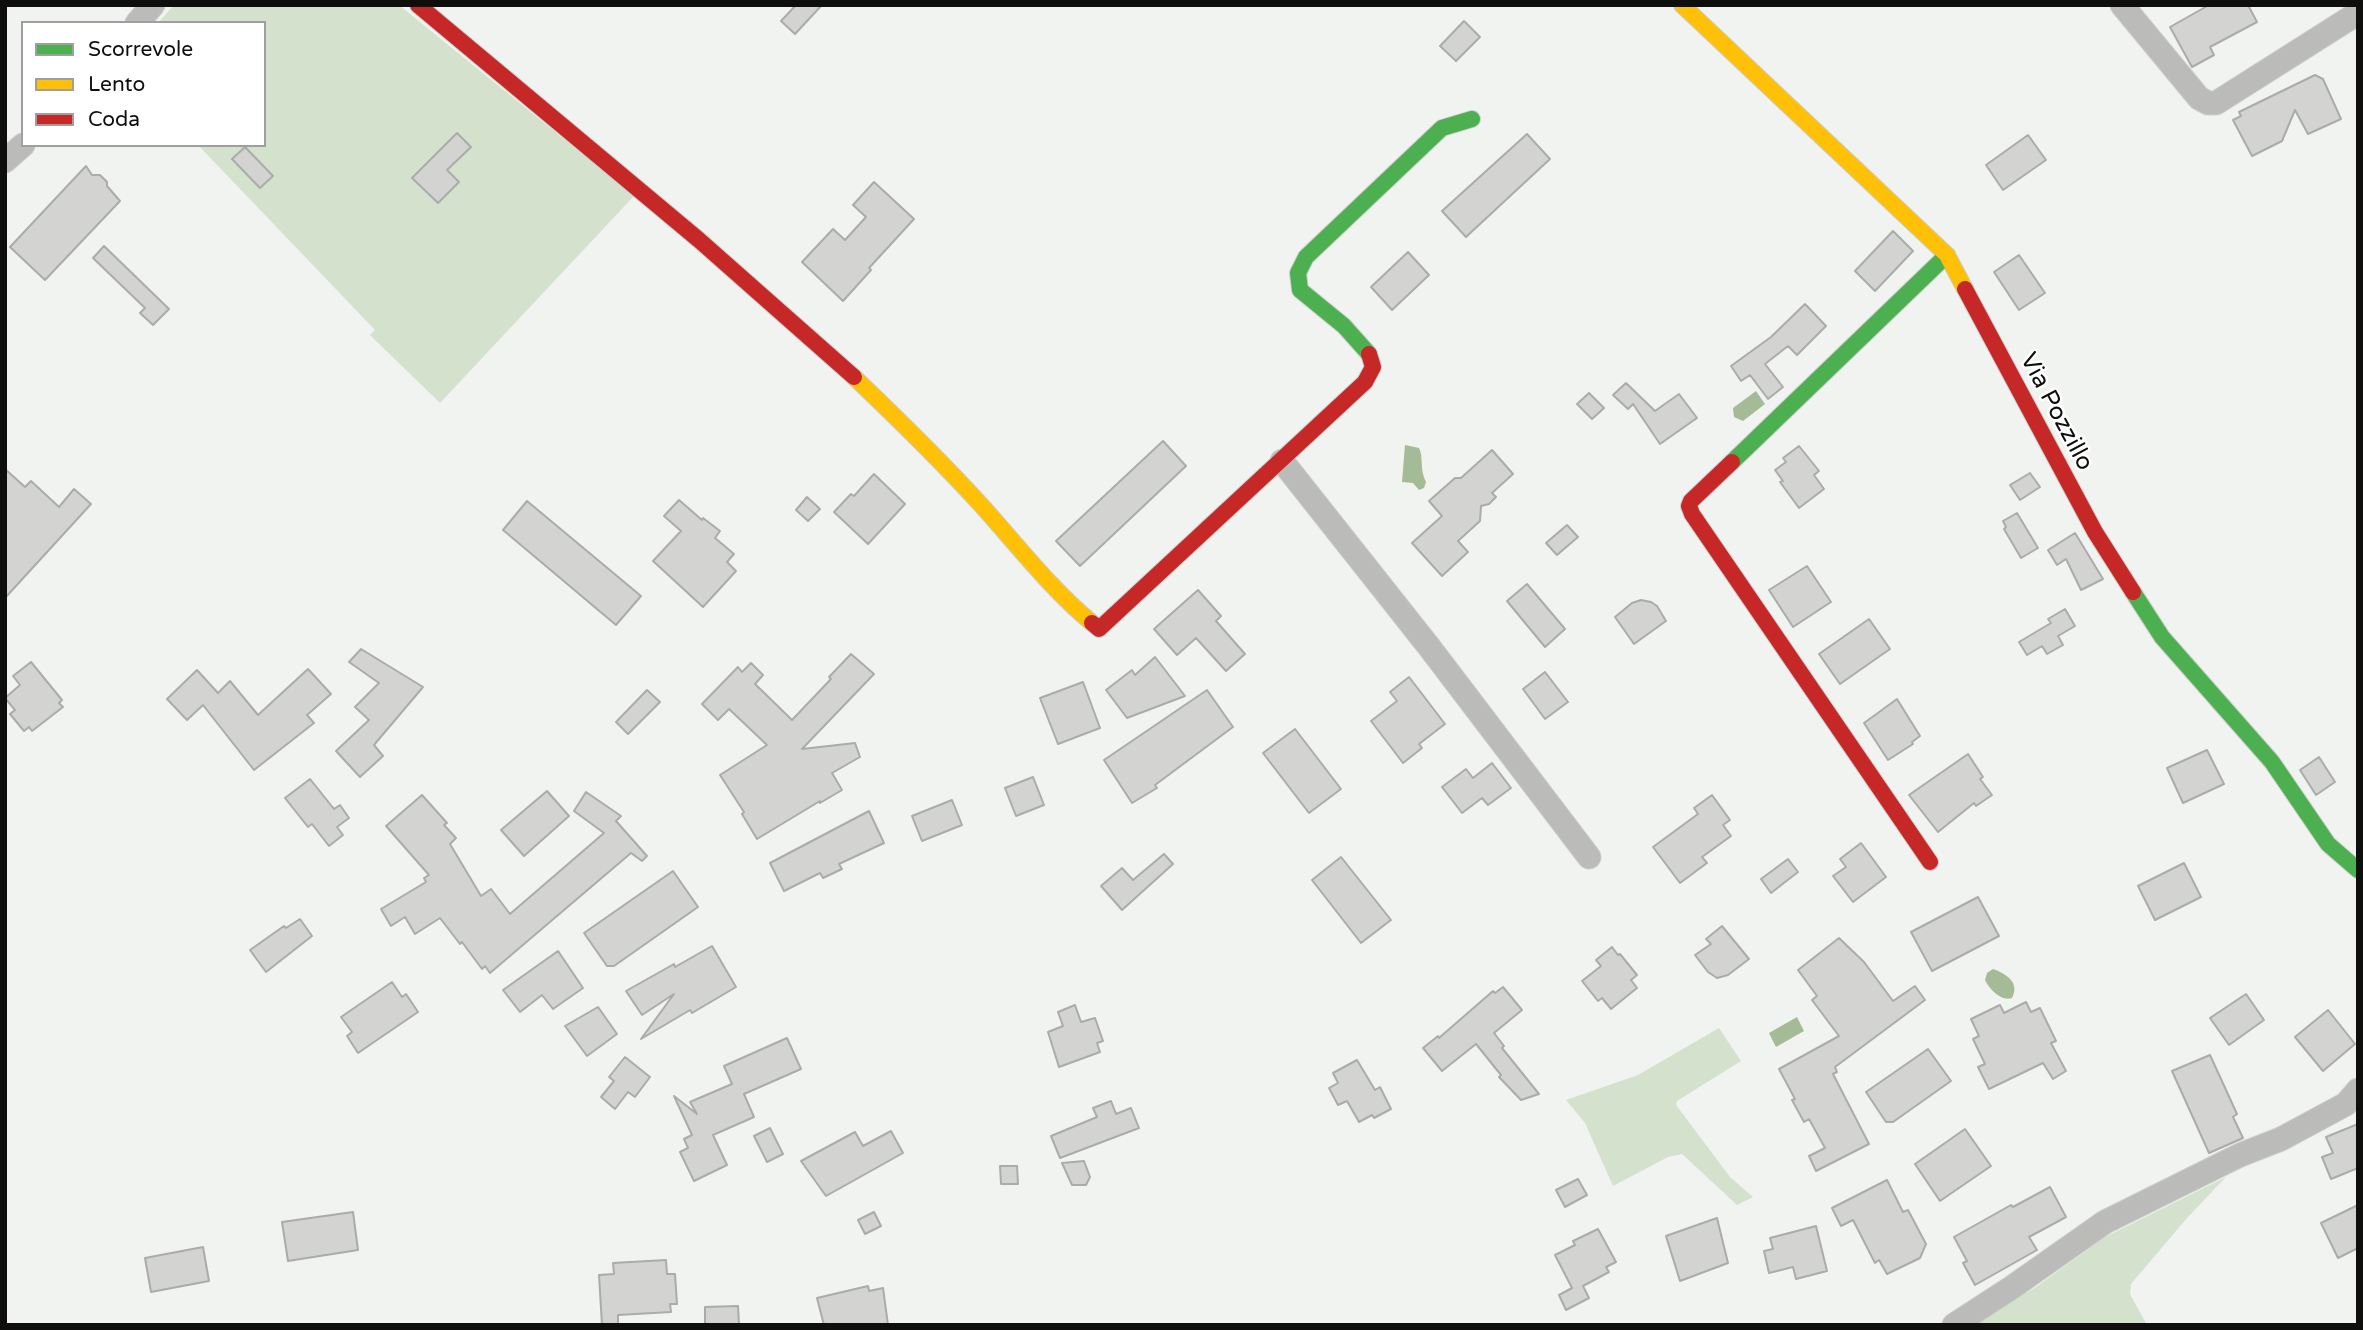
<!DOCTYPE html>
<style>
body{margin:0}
#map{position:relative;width:2363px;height:1330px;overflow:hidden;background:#f1f3f0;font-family:"Varela Round",sans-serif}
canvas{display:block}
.frame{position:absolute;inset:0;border:7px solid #0e0f0d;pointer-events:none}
.legend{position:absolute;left:21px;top:21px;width:245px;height:126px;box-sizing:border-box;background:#fff;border:2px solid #9f9f9e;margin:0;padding:9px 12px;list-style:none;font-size:21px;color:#0e0f0d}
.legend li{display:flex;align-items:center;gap:14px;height:35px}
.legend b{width:35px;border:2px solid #9f9f9e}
</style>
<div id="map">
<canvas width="2363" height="1330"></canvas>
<div class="frame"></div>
<ul class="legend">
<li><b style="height:9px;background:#4caf50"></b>Scorrevole</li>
<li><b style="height:9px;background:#ffc107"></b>Lento</li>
<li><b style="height:9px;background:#c62828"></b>Coda</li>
</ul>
</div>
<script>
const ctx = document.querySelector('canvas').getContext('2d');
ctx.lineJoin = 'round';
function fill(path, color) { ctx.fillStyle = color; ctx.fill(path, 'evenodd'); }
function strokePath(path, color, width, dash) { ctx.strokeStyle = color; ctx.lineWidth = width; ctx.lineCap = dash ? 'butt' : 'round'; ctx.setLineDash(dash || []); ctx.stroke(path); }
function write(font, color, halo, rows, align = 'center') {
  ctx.font = font + ' "Varela Round",sans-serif'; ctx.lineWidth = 5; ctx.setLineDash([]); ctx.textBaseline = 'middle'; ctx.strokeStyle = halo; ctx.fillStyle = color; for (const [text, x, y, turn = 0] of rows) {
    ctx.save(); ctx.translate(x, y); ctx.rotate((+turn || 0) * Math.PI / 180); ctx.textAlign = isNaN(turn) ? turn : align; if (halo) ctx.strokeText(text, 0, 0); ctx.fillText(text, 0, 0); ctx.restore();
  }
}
const green = new Path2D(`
 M174 5H399L634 196 440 403 370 335 375 330 198 145H264V23H158Z
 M1719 1028 1741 1061 1677 1101 1676 1105 1730 1177 1753 1197 1737 1205 1682 1154 1668 1157 1613 1186 1585 1123 1566 1100 1638 1075Z
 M2226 1177 2187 1218 2131 1284 2130 1294 2147 1325H1967L2036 1287 2105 1237Z`);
const water = new Path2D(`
 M1756 391 1765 404 1743 421 1734 417 1733 408Z
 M1405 445 1419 448C1424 458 1419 468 1426 482L1424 488 1419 490 1413 483 1402 482Z
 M1993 969C2007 974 2020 983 2012 998 2002 1002 1989 989 1985 980L1987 973Z
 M1797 1017 1804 1031 1776 1047 1769 1033Z`);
const building = new Path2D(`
 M796 5H822L795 34 781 21Z
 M2209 5H2248L2257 22 2210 47 2214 55 2192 67 2170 27Z
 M1464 21 1480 37 1456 61 1440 46Z
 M2315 75 2323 79 2341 119 2308 134 2295 110 2282 141 2252 156 2233 120 2241 116 2239 112Z
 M457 133 471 147 447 170 459 182 438 203 412 178Z
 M1527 134 1550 159 1466 237 1442 211Z
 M2028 135 2046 160 2003 190 1986 165Z
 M245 147 273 176 260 188 232 159Z
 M86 166 92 175H100L107 182V186L120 201 45 280 10 247Z
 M874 182 914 219 869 268 871 270 843 301 802 262 833 229 845 240 866 217 853 205Z
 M1893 231 1913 251 1875 291 1855 271Z
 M104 246 169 309 153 325 140 313 145 308 93 258Z
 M1408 252 1429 275 1392 310 1371 287Z
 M2019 255 2045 293 2019 310 1994 272Z
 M1805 304 1826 326 1797 355 1788 346 1765 364 1783 387 1768 399 1750 375 1741 381 1731 366 1771 337Z
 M1626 383 1655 411 1679 394 1697 418 1660 444 1633 404 1628 409 1613 395Z
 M1589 393 1604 408 1592 419 1577 404Z
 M1163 441 1186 466 1080 566 1056 541Z
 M1799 446 1819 471 1814 475 1824 489 1799 508 1780 482 1783 481 1775 470 1786 462 1783 458Z
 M1492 450 1513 474 1492 493 1496 497 1489 504 1481 506 1480 521 1458 541 1468 552 1442 576 1412 543 1442 516 1429 501 1455 478H1461Z
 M5 469 25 487 31 481 59 507 74 489 91 504 5 598Z
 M2030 473 2040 487 2020 500 2010 485Z
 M874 474 905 504 868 544 834 512 851 494 854 496Z
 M807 497 820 509 808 521 796 510Z
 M679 500 702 520 703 518 720 531 715 538 734 554 727 562 736 571 703 607 653 561 681 531 664 516Z
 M527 501 641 596 616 625 503 530Z
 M2017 513 2038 548 2021 558 2004 529 2006 527 2003 521Z
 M1567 525 1578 537 1557 555 1546 543Z
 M2075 533 2103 579 2081 590 2066 559 2057 565 2048 550Z
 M1807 566 1831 602 1793 627 1769 590Z
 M1527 584 1565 629 1545 647 1507 601Z
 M1198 590 1221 616 1216 621 1245 654 1226 671 1196 638 1177 655 1154 629Z
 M1641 600 1651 602 1657 606 1666 621 1634 644 1615 617 1632 603Z
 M2065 609 2075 626 2058 636 2063 645 2047 654 2042 646 2027 655 2019 642 2051 623 2048 619Z
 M1869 619 1890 649 1840 684 1819 654Z
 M361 649 423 687 374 745 383 756 360 777 336 751 369 720 355 707 379 683 349 662Z
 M851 654 874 674 802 749 855 743 860 757 832 773 842 790 820 803V801L757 839 742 814 744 812 720 775 767 745 729 709 718 720 702 704 738 667 742 672 751 663 763 675 755 684 792 720 831 679 829 677Z
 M1155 657 1185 696 1127 718 1106 690 1132 670 1135 675Z
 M31 662 62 700 59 703 63 707 32 731 29 727 24 731 10 714 15 710 5 698 20 685 13 676Z
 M308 669 331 694 307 715 314 723 254 770 203 705 187 720 167 699 197 670 218 693 230 681 258 715Z
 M1545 672 1568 702 1545 719 1523 689Z
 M1409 677 1445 724 1419 744 1422 748 1403 763 1371 721 1397 701 1390 692Z
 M1083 682 1100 728 1058 744 1040 698Z
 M647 690 660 702 628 734 616 722Z
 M1207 690 1233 727 1155 785 1157 788 1132 803 1104 760Z
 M1897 699 1920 736 1912 742 1913 744 1888 760 1864 723Z
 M1295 729 1341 789 1309 813 1263 753Z
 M2207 750 2224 784 2183 803 2167 768Z
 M1968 754 1983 777 1980 779 1992 795 1976 806 1974 803 1938 832 1909 795Z
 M2319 757 2335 782 2316 795 2300 770Z
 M1492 763 1511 788 1488 805 1482 798 1462 813 1442 787 1466 769 1473 778Z
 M1033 777 1044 805 1016 816 1005 788Z
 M310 779 334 809 340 805 349 818 337 827 343 835 329 846 312 824 308 827 285 798Z
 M547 791 569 816 524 856 501 830Z
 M586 792 621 816 616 821 647 856 642 861 631 853 490 973 485 966 482 969 462 942 460 944 440 918 415 934 405 917 391 926 381 909 426 882 424 878 429 875 386 826 422 795 447 823 444 825 456 838 450 844 481 896 491 889 510 914 604 833 574 811Z
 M1712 795 1730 820 1723 825 1731 836 1702 857 1707 863 1680 883 1653 847 1698 814 1694 808Z
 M952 800 962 825 922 841 912 816Z
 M869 811 884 843 839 864 842 869 823 878 820 873 784 891 770 863Z
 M1861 843 1886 877 1853 902 1833 876 1846 867 1840 859Z
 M1164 854 1173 864 1122 910 1101 886 1122 868 1133 880Z
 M1341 857 1391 920 1361 943 1312 880Z
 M1788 859 1798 872 1771 893 1761 879Z
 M2184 863 2201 897 2155 920 2138 886Z
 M673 871 698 907 614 966H607L584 933Z
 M1978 897 1999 936 1932 971 1911 932Z
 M300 919 312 936 266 972 250 950 284 926 286 928Z
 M1722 926 1749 959 1728 975 1717 978 1708 972 1695 955 1711 944 1706 939Z
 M1839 938 1864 962 1893 1001 1915 986 1925 1000 1835 1067 1837 1072 1833 1074 1869 1144 1816 1171 1809 1156 1825 1148 1809 1119 1804 1122 1792 1100 1795 1099 1779 1069 1839 1036 1812 1000 1817 996 1798 970Z
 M712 946 736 987 692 1013 690 1010 641 1039 674 994 642 1015 626 991 674 964 675 967Z
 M1612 947 1618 955 1620 954 1637 975 1631 980 1637 988 1611 1009 1602 998 1598 1001 1582 981 1601 966 1596 960Z
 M558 951 583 988 553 1009 542 995 520 1012 503 990Z
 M392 982 402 997 406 994 418 1012 358 1053 347 1036 352 1032 341 1017Z
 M1503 987 1522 1010 1494 1033 1504 1046 1502 1048 1539 1094 1521 1100 1499 1077 1501 1075 1476 1044 1442 1071 1423 1048 1438 1036 1439 1038 1493 991 1495 993Z
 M2246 994 2264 1020 2229 1045 2210 1018Z
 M2026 1002 2031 1012 2040 1008 2056 1041 2051 1043 2066 1071 2053 1079 2043 1063 1989 1089 1978 1067 1985 1064 1973 1039 1979 1036 1971 1019 2000 1005 2004 1013Z
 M1075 1005 1081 1022 1095 1018 1103 1041 1097 1043 1100 1052 1059 1067 1048 1032 1063 1026 1058 1012Z
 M598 1007 617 1034 587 1056 565 1026Z
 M2328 1010 2355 1044 2323 1071 2295 1037Z
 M787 1038 801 1069 744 1094 754 1117 713 1135 727 1165 694 1181 680 1152 688 1148 684 1139 692 1135 674 1096 697 1114 690 1102 732 1084 724 1066Z
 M1928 1049 1951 1081 1893 1122H1886L1866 1092Z
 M2210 1055 2237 1114 2233 1117 2243 1138 2209 1153 2172 1071Z
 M625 1057 650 1077 635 1097 628 1092 615 1109 601 1097 614 1081 609 1077Z
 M1357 1060 1375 1090 1380 1087 1391 1109 1374 1118 1372 1115 1359 1122 1347 1101 1338 1105 1329 1088 1338 1083 1333 1073Z
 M1111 1101 1116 1114 1131 1108 1139 1128 1060 1158 1051 1136 1097 1117 1093 1108Z
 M2358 1124V1168L2331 1179 2322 1157 2333 1153 2326 1137Z
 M770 1128 783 1154 767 1162 754 1136Z
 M1965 1129 1991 1166 1940 1201 1915 1164Z
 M891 1131 903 1153 826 1196 801 1161 855 1132 863 1146Z
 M1084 1161 1090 1177 1086 1185H1072L1062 1163Z
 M1000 1166H1017L1018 1184H1001Z
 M1578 1179 1587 1195 1565 1207 1556 1190Z
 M1887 1180 1903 1212 1908 1210 1926 1244 1920 1258 1887 1274 1879 1260 1875 1263 1853 1220 1841 1226 1832 1208Z
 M2050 1187 2066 1217 2029 1237 2037 1250 1975 1285 1963 1263 1967 1261 1954 1237 2011 1205 2013 1207Z
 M2358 1205V1248L2338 1258 2321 1223Z
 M353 1212 358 1250 288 1261 282 1222Z
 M874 1212 881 1226 865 1234 858 1220Z
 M1717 1218 1728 1263 1680 1281 1666 1236Z
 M1816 1226 1827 1271 1796 1279 1793 1267 1769 1273 1764 1251 1773 1249 1770 1238Z
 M1598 1229 1616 1262 1606 1267 1609 1272 1583 1286 1589 1298 1566 1310 1559 1295 1572 1288 1555 1255 1575 1245 1573 1241Z
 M203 1247 209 1281 151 1292 145 1258Z
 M666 1260 667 1274H675L677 1304H670L671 1312 618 1315V1325H602L599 1275 614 1274 613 1263Z
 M868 1286 869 1291 883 1288 888 1325H824L817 1298Z
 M738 1306 739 1325H705V1307Z`);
const street = new Path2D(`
 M2122 5 2199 98 2208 103H2216L2358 13
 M137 23 153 5
 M5 161 23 145
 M1282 461 1430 648 1589 857
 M1954 1325 2011 1288 2105 1222 2240 1155 2281 1139 2346 1104 2358 1090`);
const fast = new Path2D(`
 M1369 354 1344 326 1300 290 1298 273 1306 257 1442 128 1472 119
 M1732 462 1947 255
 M2133 592 2162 637 2272 762 2328 844 2358 870`);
const slow = new Path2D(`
 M1682 5 1947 255 1965 289
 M854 377C898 419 941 461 982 506 1018 546 1051 589 1092 623`);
const jam = new Path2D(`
 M418 5 699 240 854 377
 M1965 289 2095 532 2133 592
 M1732 462 1691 501 1689 506 1692 514 1930 862
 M1092 623 1099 629 1365 382 1373 367 1369 354`);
const streetNames = [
 ["Via Pozzillo",2056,412,62]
];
fill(green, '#d4e1cc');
fill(water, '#a5bb97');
fill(building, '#d3d4d2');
strokePath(building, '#aaaca9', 2);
strokePath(street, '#cdcecd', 25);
strokePath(fast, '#cdcecd', 18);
strokePath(slow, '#cdcecd', 18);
strokePath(jam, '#cdcecd', 18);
strokePath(street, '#bbbbba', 23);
strokePath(fast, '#4caf50', 16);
strokePath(slow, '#ffc107', 16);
strokePath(jam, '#c62828', 16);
write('24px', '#0e0f0d', '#fff', streetNames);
</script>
